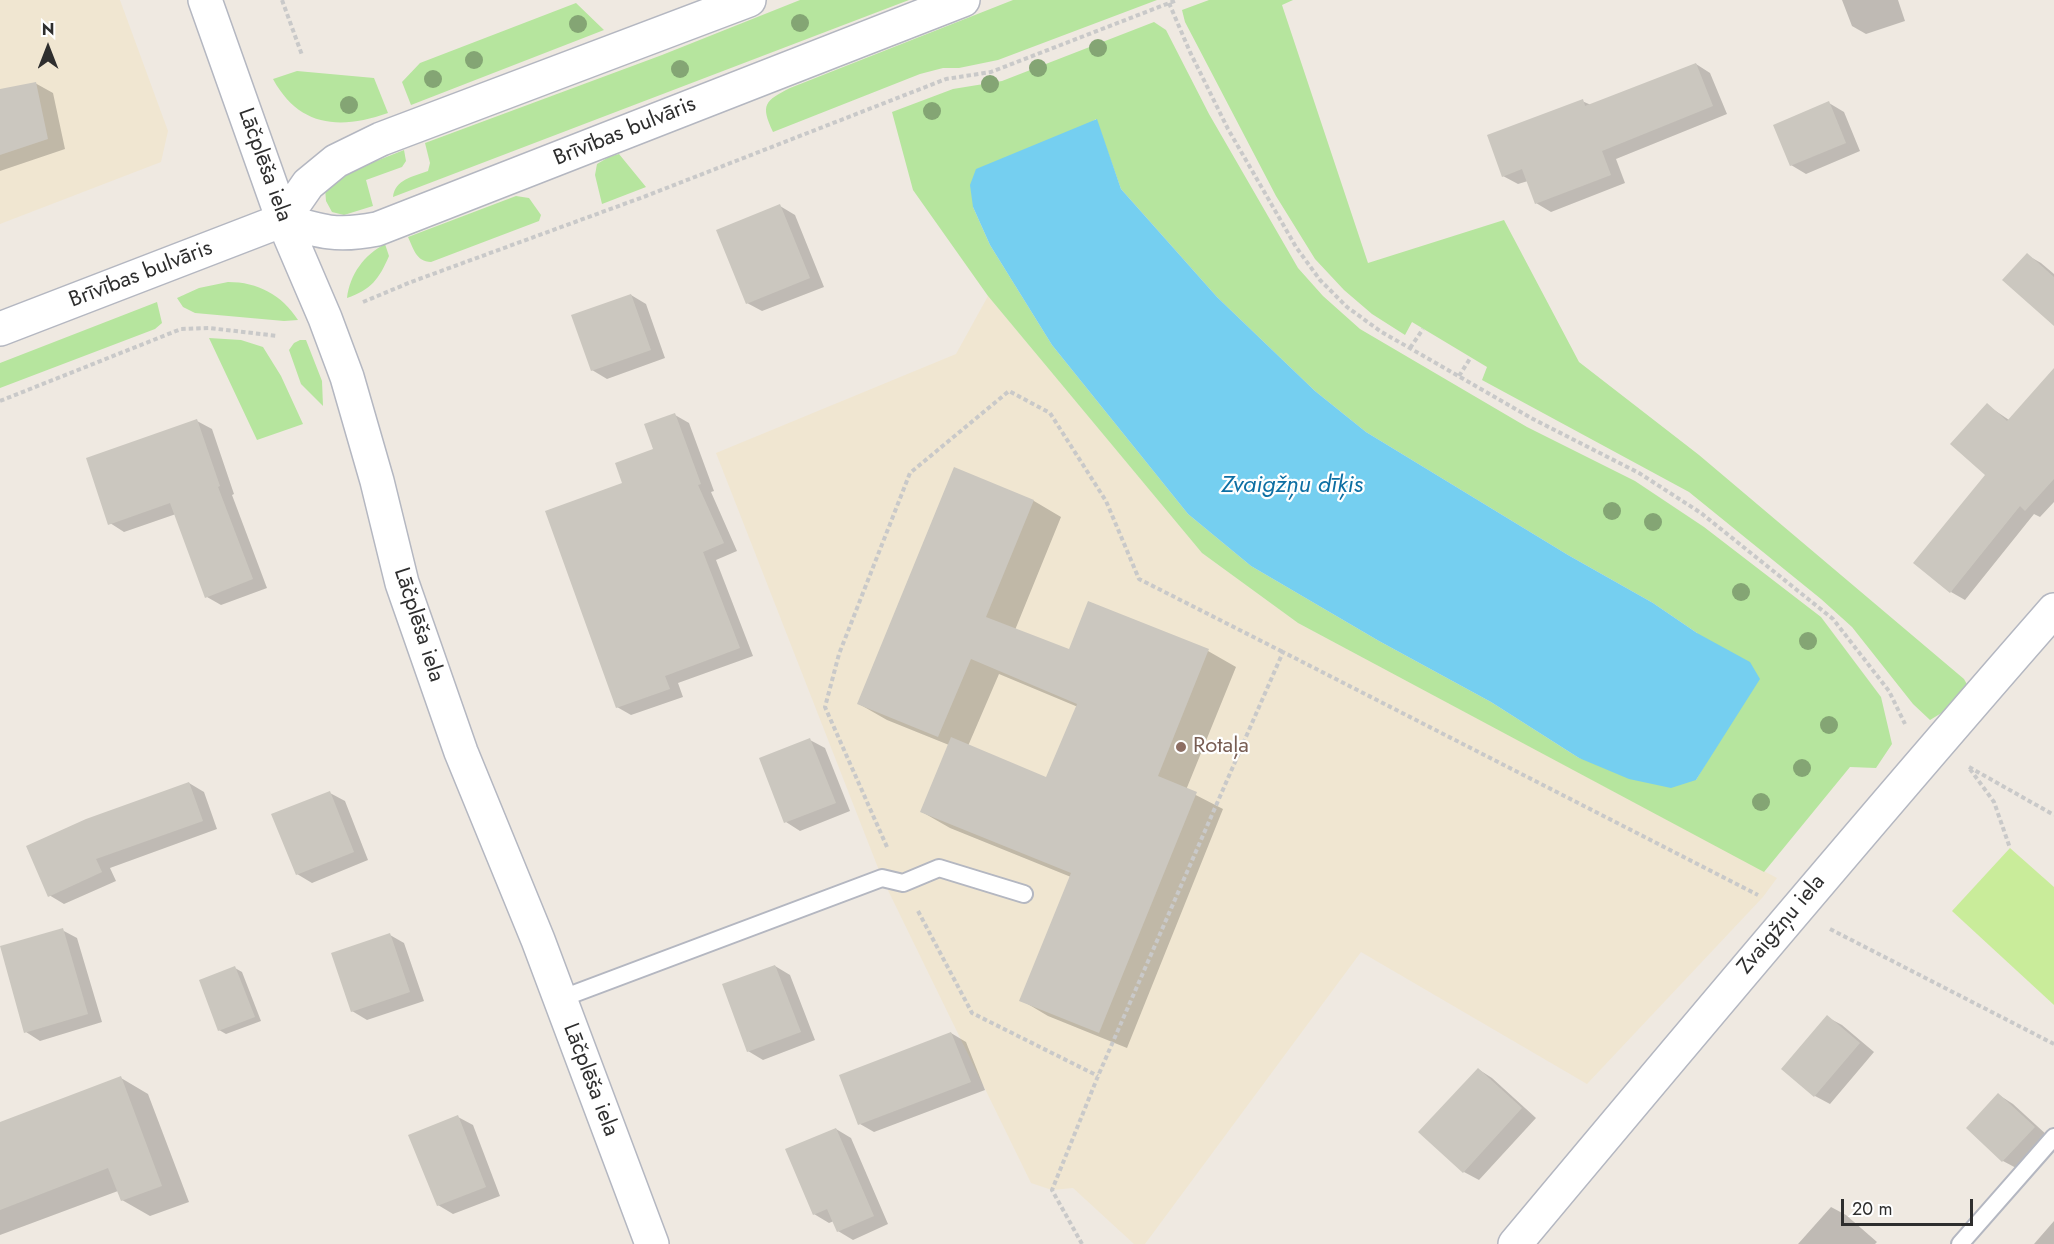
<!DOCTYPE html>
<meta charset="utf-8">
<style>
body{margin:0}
#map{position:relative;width:2054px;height:1244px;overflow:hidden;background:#efe9e1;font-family:Jost,sans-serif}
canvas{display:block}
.north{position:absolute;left:18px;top:18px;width:60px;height:60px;-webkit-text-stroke:4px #fff;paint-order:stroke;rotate:0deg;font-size:16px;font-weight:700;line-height:24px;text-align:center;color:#2e2e2e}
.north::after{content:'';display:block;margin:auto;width:21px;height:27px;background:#2e2e2e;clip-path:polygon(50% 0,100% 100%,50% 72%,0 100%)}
.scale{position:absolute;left:1841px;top:1199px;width:132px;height:27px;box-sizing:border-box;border:3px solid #2e2e2e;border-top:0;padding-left:8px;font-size:18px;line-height:21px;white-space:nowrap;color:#2e2e2e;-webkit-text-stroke:4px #fff;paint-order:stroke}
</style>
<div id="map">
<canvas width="2054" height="1244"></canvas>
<div class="north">N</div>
<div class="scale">20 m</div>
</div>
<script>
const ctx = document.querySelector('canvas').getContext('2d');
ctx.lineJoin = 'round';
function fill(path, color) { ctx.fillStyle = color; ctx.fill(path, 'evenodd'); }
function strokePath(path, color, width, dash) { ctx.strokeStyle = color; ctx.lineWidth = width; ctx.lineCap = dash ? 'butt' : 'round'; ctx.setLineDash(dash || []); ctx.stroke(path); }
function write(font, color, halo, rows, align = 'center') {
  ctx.font = font + ' Jost,sans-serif'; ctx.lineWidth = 4.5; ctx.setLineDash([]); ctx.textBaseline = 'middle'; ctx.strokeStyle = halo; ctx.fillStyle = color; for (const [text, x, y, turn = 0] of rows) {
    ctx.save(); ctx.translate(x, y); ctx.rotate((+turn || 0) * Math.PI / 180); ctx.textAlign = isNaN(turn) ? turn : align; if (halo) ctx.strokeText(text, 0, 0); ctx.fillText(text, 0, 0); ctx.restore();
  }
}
const education = new Path2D(`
 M0 0H120L168 131 161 162 0 224Z
 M988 296 1202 553 1298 623 1777 878 1763 897 1587 1084 1361 952 1145 1244H1134L1073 1188 1052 1190 1031 1183 882 878 716 453 956 354Z`);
const green = new Path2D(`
 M800 0H909L393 197C395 179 413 177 428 171L430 163 425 143 662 55Z
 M1013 0H1157L998 60 959 68H943L920 74 773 132C760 104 765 101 790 88Z
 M1209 0H1293L1282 5 1368 263 1504 220 1579 362 1699 455 1964 679 1969 688 1948 709 1930 720 1913 704 1852 627 1821 599 1689 492 1482 380 1487 367 1412 322 1405 335 1372 314 1344 290 1315 259 1276 196 1185 22 1182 10Z
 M576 3 604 30 411 105 402 82 420 63Z
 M1154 22 1166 30 1209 114 1298 268 1323 296 1360 329 1527 427 1635 481 1704 527 1821 617 1881 697 1892 744 1876 768 1850 767 1764 872 1298 623 1202 553 988 296 913 190 892 112 953 89 1002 81ZM1096 119 1121 189 1217 297 1315 391 1366 432 1568 555 1653 603 1697 633 1713 751 1696 780 1579 758 1491 702 1379 641 1251 566 1188 514 1052 345 990 245 973 207Z
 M297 71 374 78 388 113C340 130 299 127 273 79Z
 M404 150 406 161 402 167 366 180 373 206 344 215 332 212 326 201 325 188 336 177Z
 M619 154 646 187 602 204 595 175 597 164 609 157Z
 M516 196 529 198 541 215 539 221 431 262C416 261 414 250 408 237Z
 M385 244 389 256C379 279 371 290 347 298 350 274 364 255 385 244Z
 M228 282C258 282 282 295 298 320L284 321 195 313 183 307 177 298 199 288Z
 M157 302 162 323 155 329 0 388V363Z
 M209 338 241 340 263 347 281 376 303 424 257 440Z
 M300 340H306L322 381 323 406 301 384 289 350 294 343Z`);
const pitch = new Path2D(`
 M2010 848 2054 887V1005L1952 911Z`);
const water = new Path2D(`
 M1097 119 1121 189 1217 297 1315 391 1366 432 1568 555 1653 603 1697 633 1750 662 1760 679 1696 780 1671 788 1629 779 1579 758 1491 702 1379 641 1251 566 1188 514 1052 345 990 245 973 207 970 185 976 169Z`);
const shadow = new Path2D(`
 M1842 0H1898L1905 21 1866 34 1852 26Z
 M1696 64 1710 73 1727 114 1616 159 1625 183 1551 212 1536 203 1528 181 1518 184 1503 176 1582 101 1591 105Z
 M35 83 53 93 65 149 0 171V90Z
 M1829 103 1844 112 1860 151 1806 174 1791 165Z
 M780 206 795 215 824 287 762 311 747 303Z
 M2027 255 2041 263 2054 274V324Z
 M631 295 646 304 665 358 607 379 592 370Z
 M2054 371V502L2040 517 2034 514 1965 600 1951 592 1987 475V405L2009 420Z
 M675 415 689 423 714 491 711 492 737 551 716 560 753 656 678 683 683 697 631 715 617 707 624 484 655 450Z
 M197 421 212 429 234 494 232 495 267 588 221 605 207 597 176 514 124 532 110 523Z
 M955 469 1034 501 1061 517 1015 630 1069 651 1089 602 1208 651 1236 667 1186 790 1223 809 1127 1048 1048 1016 1021 1000 1071 877 950 828 922 812 949 745 887 720 859 704ZM999 674 1078 707 1047 779 968 746Z
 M810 740 825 748 850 811 800 831 786 822 761 759Z
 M189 783 204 792 217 829 110 868 116 881 64 904 49 895Z
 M330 793 345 801 368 860 312 883 297 874Z
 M62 930 77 938 102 1022 40 1041 26 1032Z
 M390 935 404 943 424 1001 367 1020 352 1011Z
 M775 966 790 975 815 1040 763 1060 748 1051Z
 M235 968 242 972 261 1021 226 1034 219 1030Z
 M1827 1017 1842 1025 1874 1052 1830 1104 1815 1096 1783 1069Z
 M951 1033 966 1042 985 1090 874 1132 860 1124Z
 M1478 1069 1492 1078 1536 1118 1479 1180 1464 1172Z
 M121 1078 148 1094 189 1202 150 1216 122 1200 118 1191 0 1235V1124Z
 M1999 1095 2013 1104 2048 1136 2018 1169 2003 1161Z
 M458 1117 473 1125 500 1196 453 1214 438 1205Z
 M836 1129 851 1138 888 1224 853 1240 838 1231 834 1221 829 1223 814 1214Z
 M1831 1207 1846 1215 1877 1242 1875 1244H1798Z
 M2054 1221V1244H2034Z`);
const building = new Path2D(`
 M1696 63 1713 106 1602 151 1611 175 1535 204 1522 169 1502 177 1487 135 1583 99 1585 106Z
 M36 82 48 139 0 155V89Z
 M1829 101 1846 143 1790 166 1773 125Z
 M780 204 810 278 746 304 716 230Z
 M2027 253 2054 277V326L2002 280Z
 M631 294 651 350 591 371 571 315Z
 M2054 368V479L2025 511 2020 506 1950 593 1913 563 1985 475 1950 444 1987 403 2007 421Z
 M675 413 701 484 698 485 724 543 703 552 740 648 665 676 670 689 616 708 545 511 622 483 615 463 653 449 644 424Z
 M197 419 220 486 218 487 253 579 205 598 170 503 108 525 86 458Z
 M954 467 1034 500 986 617 1069 649 1088 601 1209 649 1158 776 1197 792 1099 1033 1019 1001 1071 873 920 812 951 737 1046 777 1077 704 971 659 938 737 857 704Z
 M810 738 836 803 784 823 759 758Z
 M189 782 203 821 96 859 102 872 48 897 26 846 86 819Z
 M330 791 354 852 296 875 271 814Z
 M63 928 88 1014 24 1033 0 946Z
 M390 933 410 992 351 1012 331 953Z
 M775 965 801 1032 747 1052 722 984Z
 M235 966 255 1017 218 1031 199 980Z
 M1827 1015 1860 1043 1814 1097 1781 1069Z
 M951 1032 971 1082 858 1125 839 1075Z
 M1478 1068 1522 1108 1463 1173 1418 1132Z
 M121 1076 162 1186 121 1201 108 1168 0 1210V1122Z
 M1998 1093 2035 1127 2002 1162 1966 1128Z
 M458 1115 486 1187 437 1206 408 1135Z
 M836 1128 874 1216 837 1232 827 1209 813 1215 785 1149Z`);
const path = new Path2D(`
 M282 0 302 55
 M1169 3 1190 52 1228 129 1296 247 1320 280 1347 307 1380 331 1533 419 1639 473 1701 513 1833 619 1889 691 1905 724
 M363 302 411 282 646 196 946 79 991 72 1177 0
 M1410 348 1423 329
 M1459 376 1471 357
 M0 401 181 329 209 328 278 336
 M1969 767 2054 815
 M1970 769 1994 802 2010 848
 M887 847 825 707 839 654 910 473 1009 391 1050 413 1106 501 1139 579 1283 652
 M918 911 972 1013 1098 1076
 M1830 929 2054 1044
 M1082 1244 1052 1190 1098 1076 1283 652 1758 895`);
const service = new Path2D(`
 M560 999 882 878 903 883 939 868 1024 894
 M1960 1244 2054 1137`);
const minor = new Path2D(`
 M205 0 283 220 325 318 347 377 377 481 402 583 461 752 538 940 652 1244
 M283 220C321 232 337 237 377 229L963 0
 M0 329 283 220 308 184 336 161 381 139 749 0
 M1515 1244C1693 1031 1871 819 2054 610`);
const trees = [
 [800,23],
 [578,24],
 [1098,48],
 [474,60],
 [1038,68],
 [680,69],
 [433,79],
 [990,84],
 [349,105],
 [932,111],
 [1612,511],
 [1653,522],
 [1741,592],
 [1808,641],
 [1829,725],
 [1802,768],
 [1761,802]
];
const markers = [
 [1181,747,6,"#8d6e63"]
];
const streetNames = [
 ["Brīvības bulvāris",625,132,-22],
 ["Lāčplēša iela",264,165,70],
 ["Brīvības bulvāris",141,275,-21],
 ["Lāčplēša iela",418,625,72],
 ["Zvaigžņu iela",1782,925,-50],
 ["Lāčplēša iela",590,1080,69]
];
const educationNames = [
 ["Rotaļa",1193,747]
];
const waterNames = [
 ["Zvaigžņu dīķis",1292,486]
];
fill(education, '#f0e6d1');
fill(green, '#b6e59e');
fill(pitch, '#c9ec9a');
fill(water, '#75cff0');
fill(shadow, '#0003');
fill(building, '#cbc7bf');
strokePath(service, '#b4b7c1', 20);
strokePath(minor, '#b4b7c1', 36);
strokePath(path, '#c9c9c9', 4, [4.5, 3]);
strokePath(service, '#fff', 16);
strokePath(minor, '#fff', 33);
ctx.fillStyle = '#84a574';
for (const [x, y] of trees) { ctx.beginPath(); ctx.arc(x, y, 9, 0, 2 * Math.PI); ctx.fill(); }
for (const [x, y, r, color] of markers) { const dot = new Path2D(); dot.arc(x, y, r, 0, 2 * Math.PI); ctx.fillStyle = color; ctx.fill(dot); strokePath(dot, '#fff', 2); }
write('22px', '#2e2e2e', '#fff', streetNames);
write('22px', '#785e54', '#fff', educationNames, 'left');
write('italic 24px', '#0d6fa3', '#fff', waterNames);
</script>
